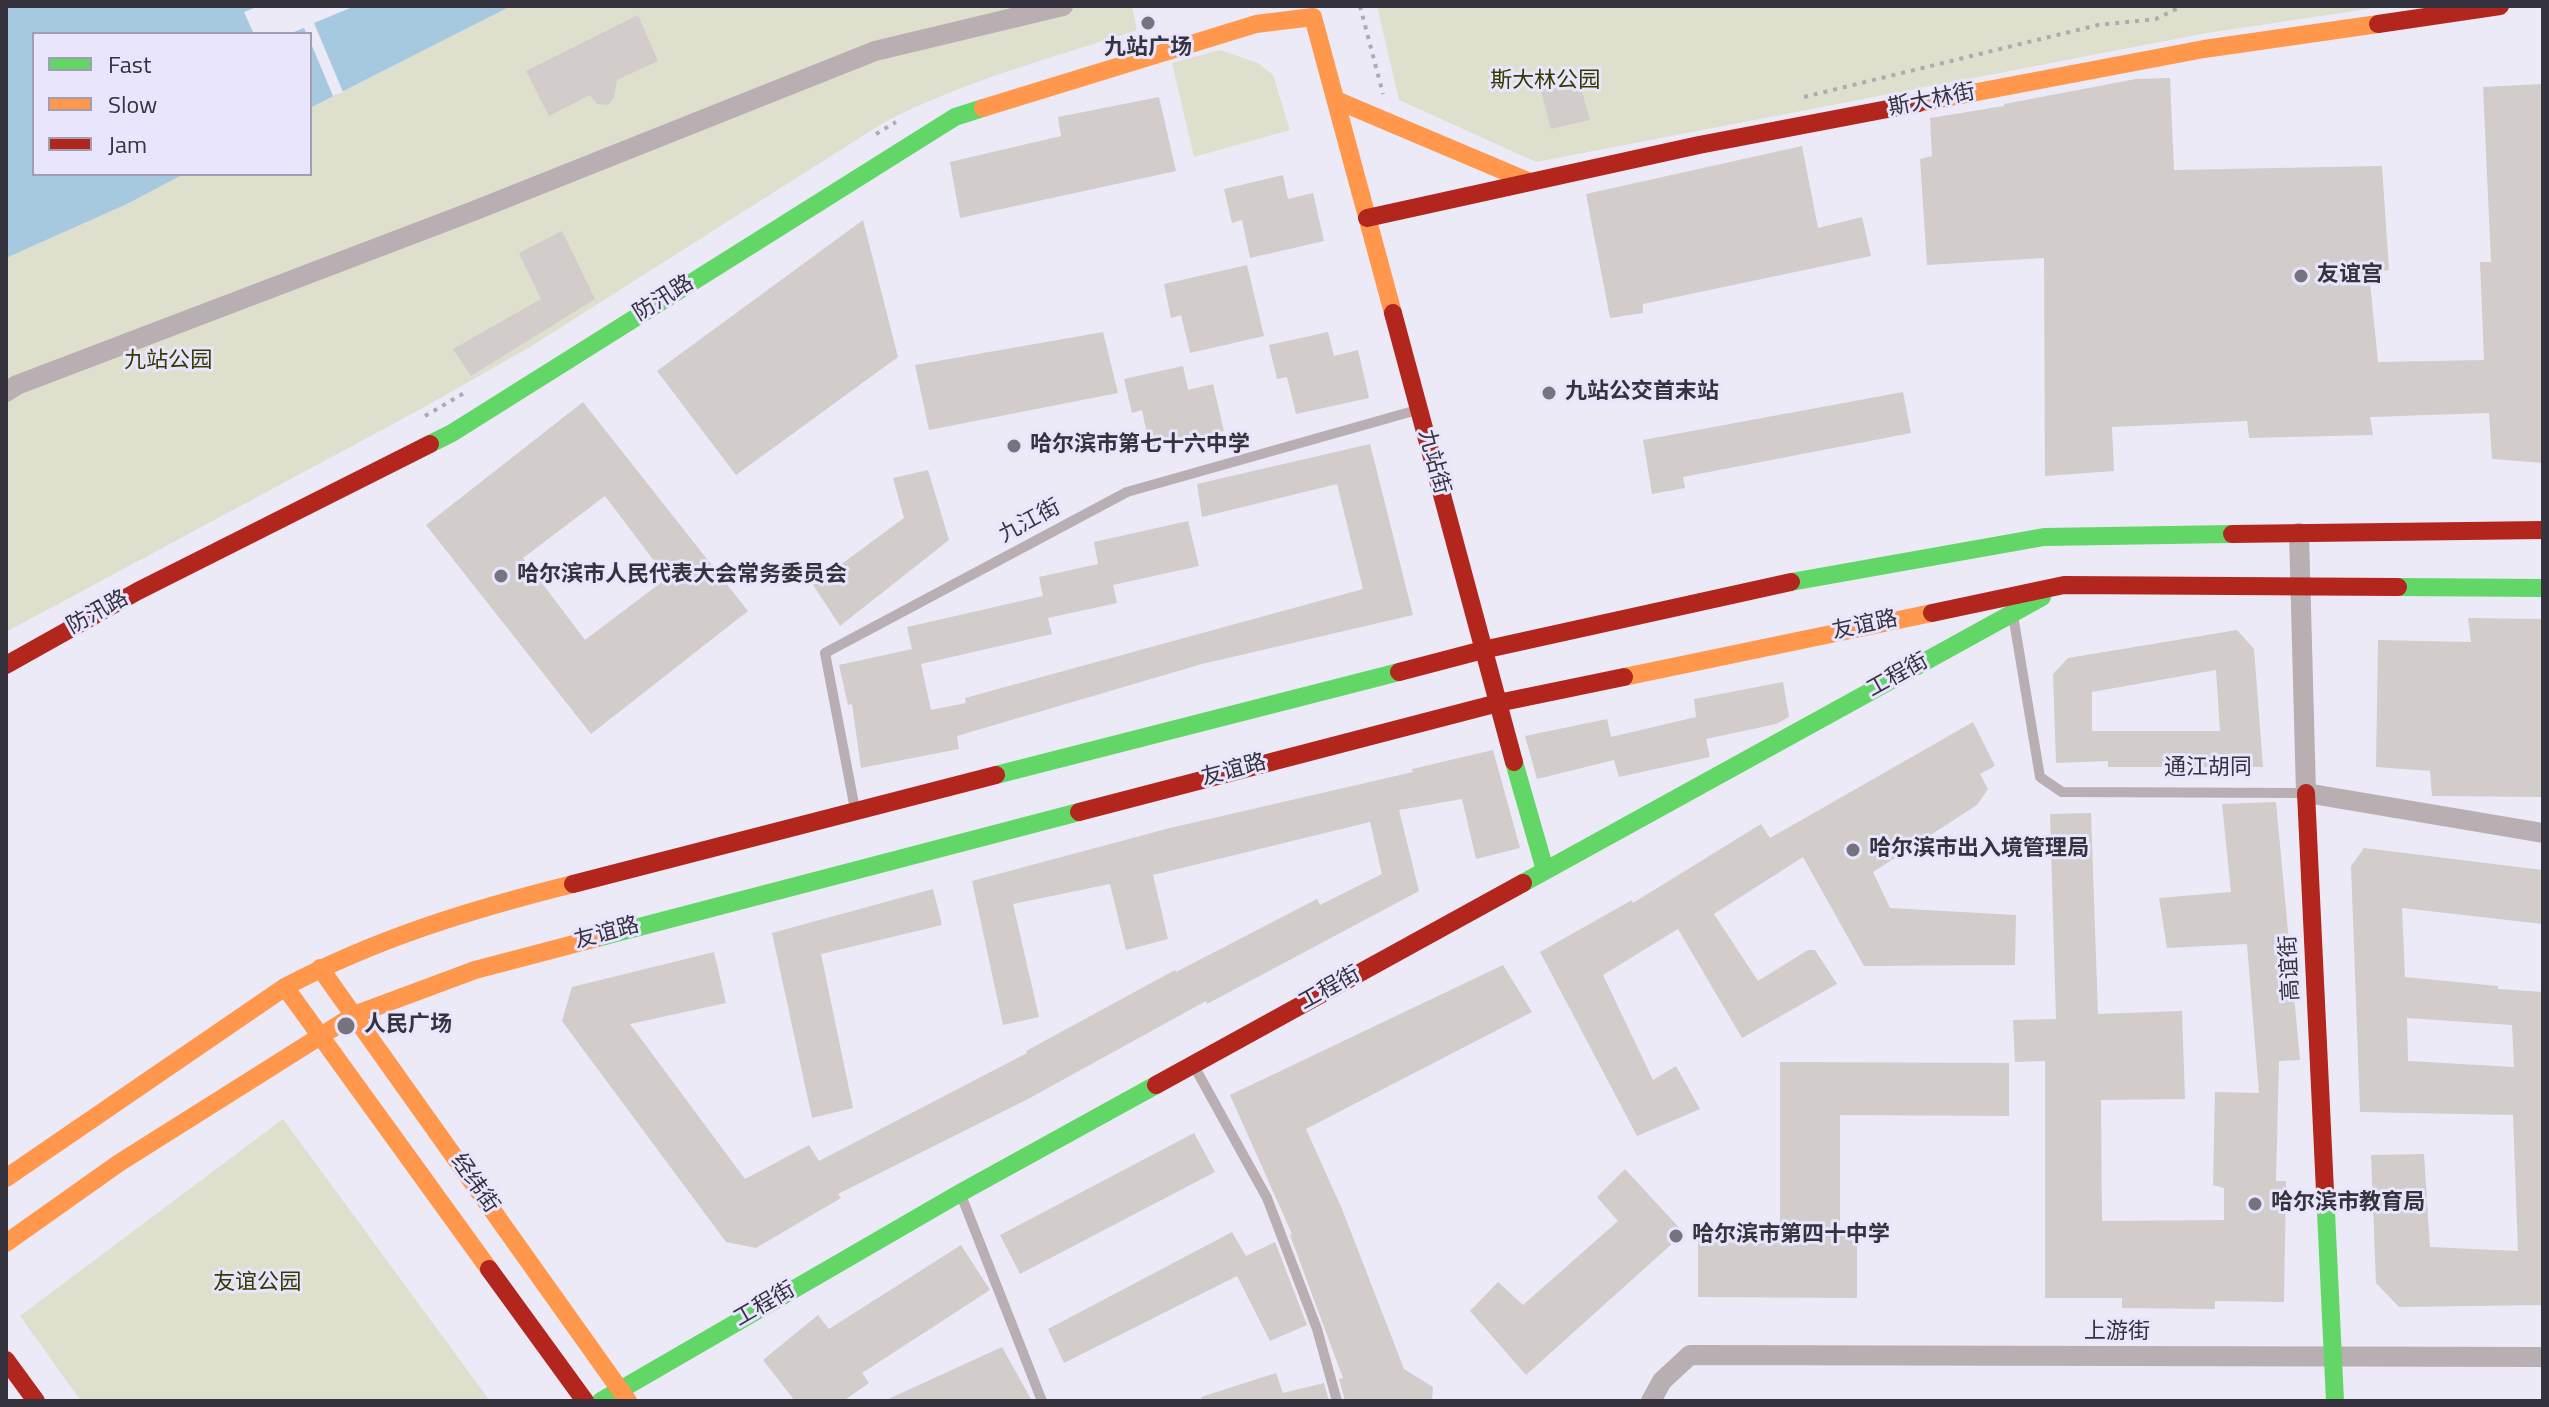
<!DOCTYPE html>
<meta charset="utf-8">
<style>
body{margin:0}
#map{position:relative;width:2549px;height:1407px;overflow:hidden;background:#eceaf7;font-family:"Titillium Web",sans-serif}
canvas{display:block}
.frame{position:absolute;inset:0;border:8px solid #35333e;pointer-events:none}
.legend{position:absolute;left:32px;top:32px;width:280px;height:144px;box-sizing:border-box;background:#e8e5fc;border:2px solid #a09eb0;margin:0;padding:10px 14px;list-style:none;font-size:24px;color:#35333e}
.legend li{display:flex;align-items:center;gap:16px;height:40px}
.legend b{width:40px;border:2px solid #a09eb0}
</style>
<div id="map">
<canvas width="2549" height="1407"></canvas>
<div class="frame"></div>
<ul class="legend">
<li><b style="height:10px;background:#63d668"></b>Fast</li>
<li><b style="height:10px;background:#ff974d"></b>Slow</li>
<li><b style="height:10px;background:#b3261e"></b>Jam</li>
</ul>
</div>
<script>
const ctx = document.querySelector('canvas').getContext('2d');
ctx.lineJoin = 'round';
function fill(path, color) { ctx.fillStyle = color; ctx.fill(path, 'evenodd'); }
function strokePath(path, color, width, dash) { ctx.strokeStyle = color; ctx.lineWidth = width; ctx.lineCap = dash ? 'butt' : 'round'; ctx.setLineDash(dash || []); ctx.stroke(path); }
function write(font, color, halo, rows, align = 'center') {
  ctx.font = font + ' "Titillium Web","Noto Sans SC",sans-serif'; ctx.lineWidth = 6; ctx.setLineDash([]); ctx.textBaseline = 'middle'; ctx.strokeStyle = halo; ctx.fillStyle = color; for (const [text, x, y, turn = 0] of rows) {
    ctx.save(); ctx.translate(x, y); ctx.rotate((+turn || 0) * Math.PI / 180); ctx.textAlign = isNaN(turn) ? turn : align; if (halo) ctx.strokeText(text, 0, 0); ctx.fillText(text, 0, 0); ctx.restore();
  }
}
const green = new Path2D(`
 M511 6H1132L1137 30C1052 58 963 81 883 123L530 347 421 409 6 632V258L127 204 184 174H310V108Z
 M1377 6H2388L2207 33 1536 162 1399 100Z
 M1220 50 1258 63 1273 75 1290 130 1194 157 1172 63Z
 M283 1119 490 1401H81L20 1316Z`);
const water = new Path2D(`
 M6 6H511L310 108V34H34V174H184L127 204 6 258Z`);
const pier = new Path2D(`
 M259 6H355L314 23 343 92 333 96 310 41V34H307L304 28 289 34H254L244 12Z`);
const building = new Path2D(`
 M638 15 658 61 617 80 614 98 608 105 597 104 590 95 549 116 526 71Z
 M1576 71 1590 120 1551 129 1538 80Z
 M2170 78 2174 170 2382 166 2389 270 2369 273 2378 362 2484 360 2480 262H2491L2483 87 2543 84V463L2492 459 2489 413 2370 417 2373 435 2249 438 2247 421 2112 427 2114 471 2045 476 2044 258 1927 265 1920 159 1932 156 1930 118 2004 106V104L2136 79Z
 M1159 97 1176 171 960 218 950 162 1061 136 1058 117Z
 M1802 146 1818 228 1862 217 1871 256 1643 304V313L1610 318 1586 194Z
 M1283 175 1288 199 1313 193 1324 241 1250 258 1242 220 1232 223 1224 189Z
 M863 220 898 357 736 475 657 371Z
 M562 231 595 299 471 376 453 349 541 299 519 253Z
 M1247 265 1264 336 1190 353 1181 315 1171 318 1164 284Z
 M1103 332 1118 393 929 430 915 365Z
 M1328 332 1334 356 1358 350 1369 398 1296 414 1287 377 1277 379 1269 345Z
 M1183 366 1188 390 1213 384 1224 431 1150 448 1142 410 1132 413 1124 379Z
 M1903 392 1911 433 1683 477 1685 488 1652 494 1643 440Z
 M583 402 748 611 591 734 426 525ZM605 496 667 578 585 640 523 558Z
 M1370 444 1413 615 1202 664 957 736 959 749 861 768 852 704 848 705 839 665 912 649 907 627 1043 596 1039 577 1098 564 1094 542 1188 521 1199 566 1113 585 1117 603 1048 618 1052 634 921 664 931 710 966 703 965 698 1363 589 1337 484 1202 517 1197 484Z
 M928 470 949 540 840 626 813 585 904 518 893 478Z
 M2468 618 2543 619V797L2432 796 2430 771 2376 767 2378 640 2471 642Z
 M2237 630 2254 649 2263 767H2108V761L2056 763 2053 674 2068 658ZM2216 670 2220 731H2092V692Z
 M1783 682 1789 717 1776 724 1706 739 1710 757 1619 777 1614 760 1537 779 1525 736 1607 719 1611 737 1696 717 1694 699Z
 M1973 722 1995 766 1980 774 1988 789 1977 805 1873 872 1890 908 2016 915 2015 965 1864 966 1803 857 1714 914 1758 981 1808 950H1815L1837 984 1742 1038 1678 929 1603 975 1653 1080 1676 1066 1700 1109 1637 1136 1540 952 1632 900 1633 903 1761 824 1770 838Z
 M1493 750 1520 848 1476 859 1462 799 1399 810 1419 891 1207 1004 1206 1001 1028 1099 838 1194 841 1198 756 1248 726 1242 562 1021 572 987 714 952 726 1003 630 1024 745 1179 809 1145 819 1161 1027 1053 1026 1051 1175 970 1176 972 1317 899 1320 905 1382 874 1370 822 1153 875 1168 939 1126 950 1110 884 1013 904 1039 1017 1003 1025 972 881 1170 828 1413 772 1412 769Z
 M2276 802 2300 1060 2279 1061 2276 1181H2286L2284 1302 2215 1301V1309L2122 1308V1298H2045V1061L2015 1062 2013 1020 2056 1019 2050 814 2091 813 2098 1014 2182 1011 2185 1099 2101 1100 2102 1221 2224 1220V1188L2213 1185 2215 1092 2259 1093 2247 944 2167 948 2159 898 2231 892 2222 804Z
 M2364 848 2543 870V924L2402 908 2405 977 2498 986V989L2543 992V1305L2399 1307 2376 1283 2371 1155 2424 1154 2430 1247 2518 1251 2513 1115 2360 1112 2351 866ZM2407 1018 2512 1025 2514 1067 2408 1061Z
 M933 889 942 925 821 954 853 1108 812 1118 772 933Z
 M1503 965 1532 1012 1306 1129 1342 1209 1404 1369 1433 1387 1432 1401H1345L1339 1379 1343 1378 1290 1235 1292 1234 1230 1095Z
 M1780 1062 2009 1063V1116L1840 1115V1229H1857V1298L1698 1297V1235H1780Z
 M1194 1133 1215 1172 1020 1274 1000 1235Z
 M1625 1169 1684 1233 1526 1375 1470 1311 1498 1282 1523 1305 1618 1221 1597 1197Z
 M1232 1232 1246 1256 1275 1242 1307 1325 1270 1341 1237 1276 1064 1363 1048 1329Z
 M961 1245 990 1290 862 1373 869 1383 843 1401H795L763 1360 818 1315 829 1329Z
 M1002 1347 1032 1401H884Z
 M1276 1373 1283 1393 1324 1383 1329 1401H1202L1201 1397Z`);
const path = new Path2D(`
 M1360 6 1383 94
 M1804 97 2098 25 2156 19 2182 6
 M876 134 896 122
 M425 416 466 392`);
const lane = new Path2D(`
 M2013 615 2040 777 2062 792 2303 793
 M854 804 825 653 1127 492 1417 410
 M1194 1066 1267 1198 1317 1329 1337 1401
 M961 1195 1042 1401`);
const street = new Path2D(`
 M6 392 17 385 476 210 875 51 1063 6
 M2299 533 2306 793 2543 833
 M1651 1401 1662 1381 1690 1355 2543 1357`);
const fast = new Path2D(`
 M430 444 452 433 955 117 983 108
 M1791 582 2044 537 2232 534
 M2398 587 2543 588
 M1514 762 1545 870
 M996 775 1399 672
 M1523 883 2042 597
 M597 938 1079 812
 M2325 1191 2335 1401
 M601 1401 960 1193 1156 1085`);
const slow = new Path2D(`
 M1336 100 1530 182
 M1919 103 2204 49 2378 24
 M983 108 1256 24 1313 17 1393 313
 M1624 677 1932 613
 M320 968 628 1401
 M285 987 489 1269
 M6 1178 285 987C377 938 473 909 573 884
 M6 1243 119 1163 354 1015 475 970 597 938`);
const jam = new Path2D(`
 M2378 24 2500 6
 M1367 218 1699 145 1919 103
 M1393 313 1514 762
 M2232 534 2543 530
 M1932 613 2064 585 2398 587
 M6 665 138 591 430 444
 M1399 672 1483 650 1791 582
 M2306 793 2325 1191
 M1079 812 1498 703 1624 677
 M573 884 996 775
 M1156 1085 1523 883
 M489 1269 585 1401
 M6 1360 36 1401`);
const markers = [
 [1148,23,8,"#75737f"],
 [2301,276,8,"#75737f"],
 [1549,393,8,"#75737f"],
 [1014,446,8,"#75737f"],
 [501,576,8,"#75737f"],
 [1853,850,8,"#75737f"],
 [346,1026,10,"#75737f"],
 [2255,1204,8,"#75737f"],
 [1676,1236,8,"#75737f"]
];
const poiNames = [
 ["九站广场",1148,49,"center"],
 ["友谊宫",2317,276],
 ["九站公交首末站",1565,393],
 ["哈尔滨市第七十六中学",1030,446],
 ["哈尔滨市人民代表大会常务委员会",517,576],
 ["哈尔滨市出入境管理局",1869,850],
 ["人民广场",364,1026],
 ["哈尔滨市教育局",2271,1204],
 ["哈尔滨市第四十中学",1692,1236]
];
const parkNames = [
 ["斯大林公园",1545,82],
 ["九站公园",168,362],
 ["友谊公园",257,1284]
];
const streetNames = [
 ["斯大林街",1932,101,-11],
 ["防汛路",664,299,-32],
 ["九站街",1433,462,75],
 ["九江街",1030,522,-28],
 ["防汛路",98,613,-29],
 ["友谊路",1865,626,-12],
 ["工程街",1898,676,-29],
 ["通江胡同",2208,769],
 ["友谊路",1234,771,-15],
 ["友谊路",607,934,-15],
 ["高谊街",2291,968,-93],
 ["工程街",1330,989,-29],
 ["经纬街",474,1184,55],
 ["工程街",765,1305,-30],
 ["上游街",2117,1333]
];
fill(green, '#dee0cd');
fill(water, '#a6c9e0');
fill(pier, '#eceaf7');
fill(building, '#d2ccca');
strokePath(path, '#b0a9b0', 4, [4, 6]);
strokePath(lane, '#b9aeb2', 10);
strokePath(street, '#b9aeb2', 20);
strokePath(fast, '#63d668', 18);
strokePath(slow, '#ff974d', 18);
strokePath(jam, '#b3261e', 18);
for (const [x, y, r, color] of markers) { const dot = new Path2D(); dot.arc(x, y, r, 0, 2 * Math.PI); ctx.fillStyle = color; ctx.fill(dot); strokePath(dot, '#e8e5fc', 3); }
write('bold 22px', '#35333e', '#e8e5fc', poiNames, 'left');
write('22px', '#363a00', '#e8e5fc', parkNames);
write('22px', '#35333e', '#e8e5fc', streetNames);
</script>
